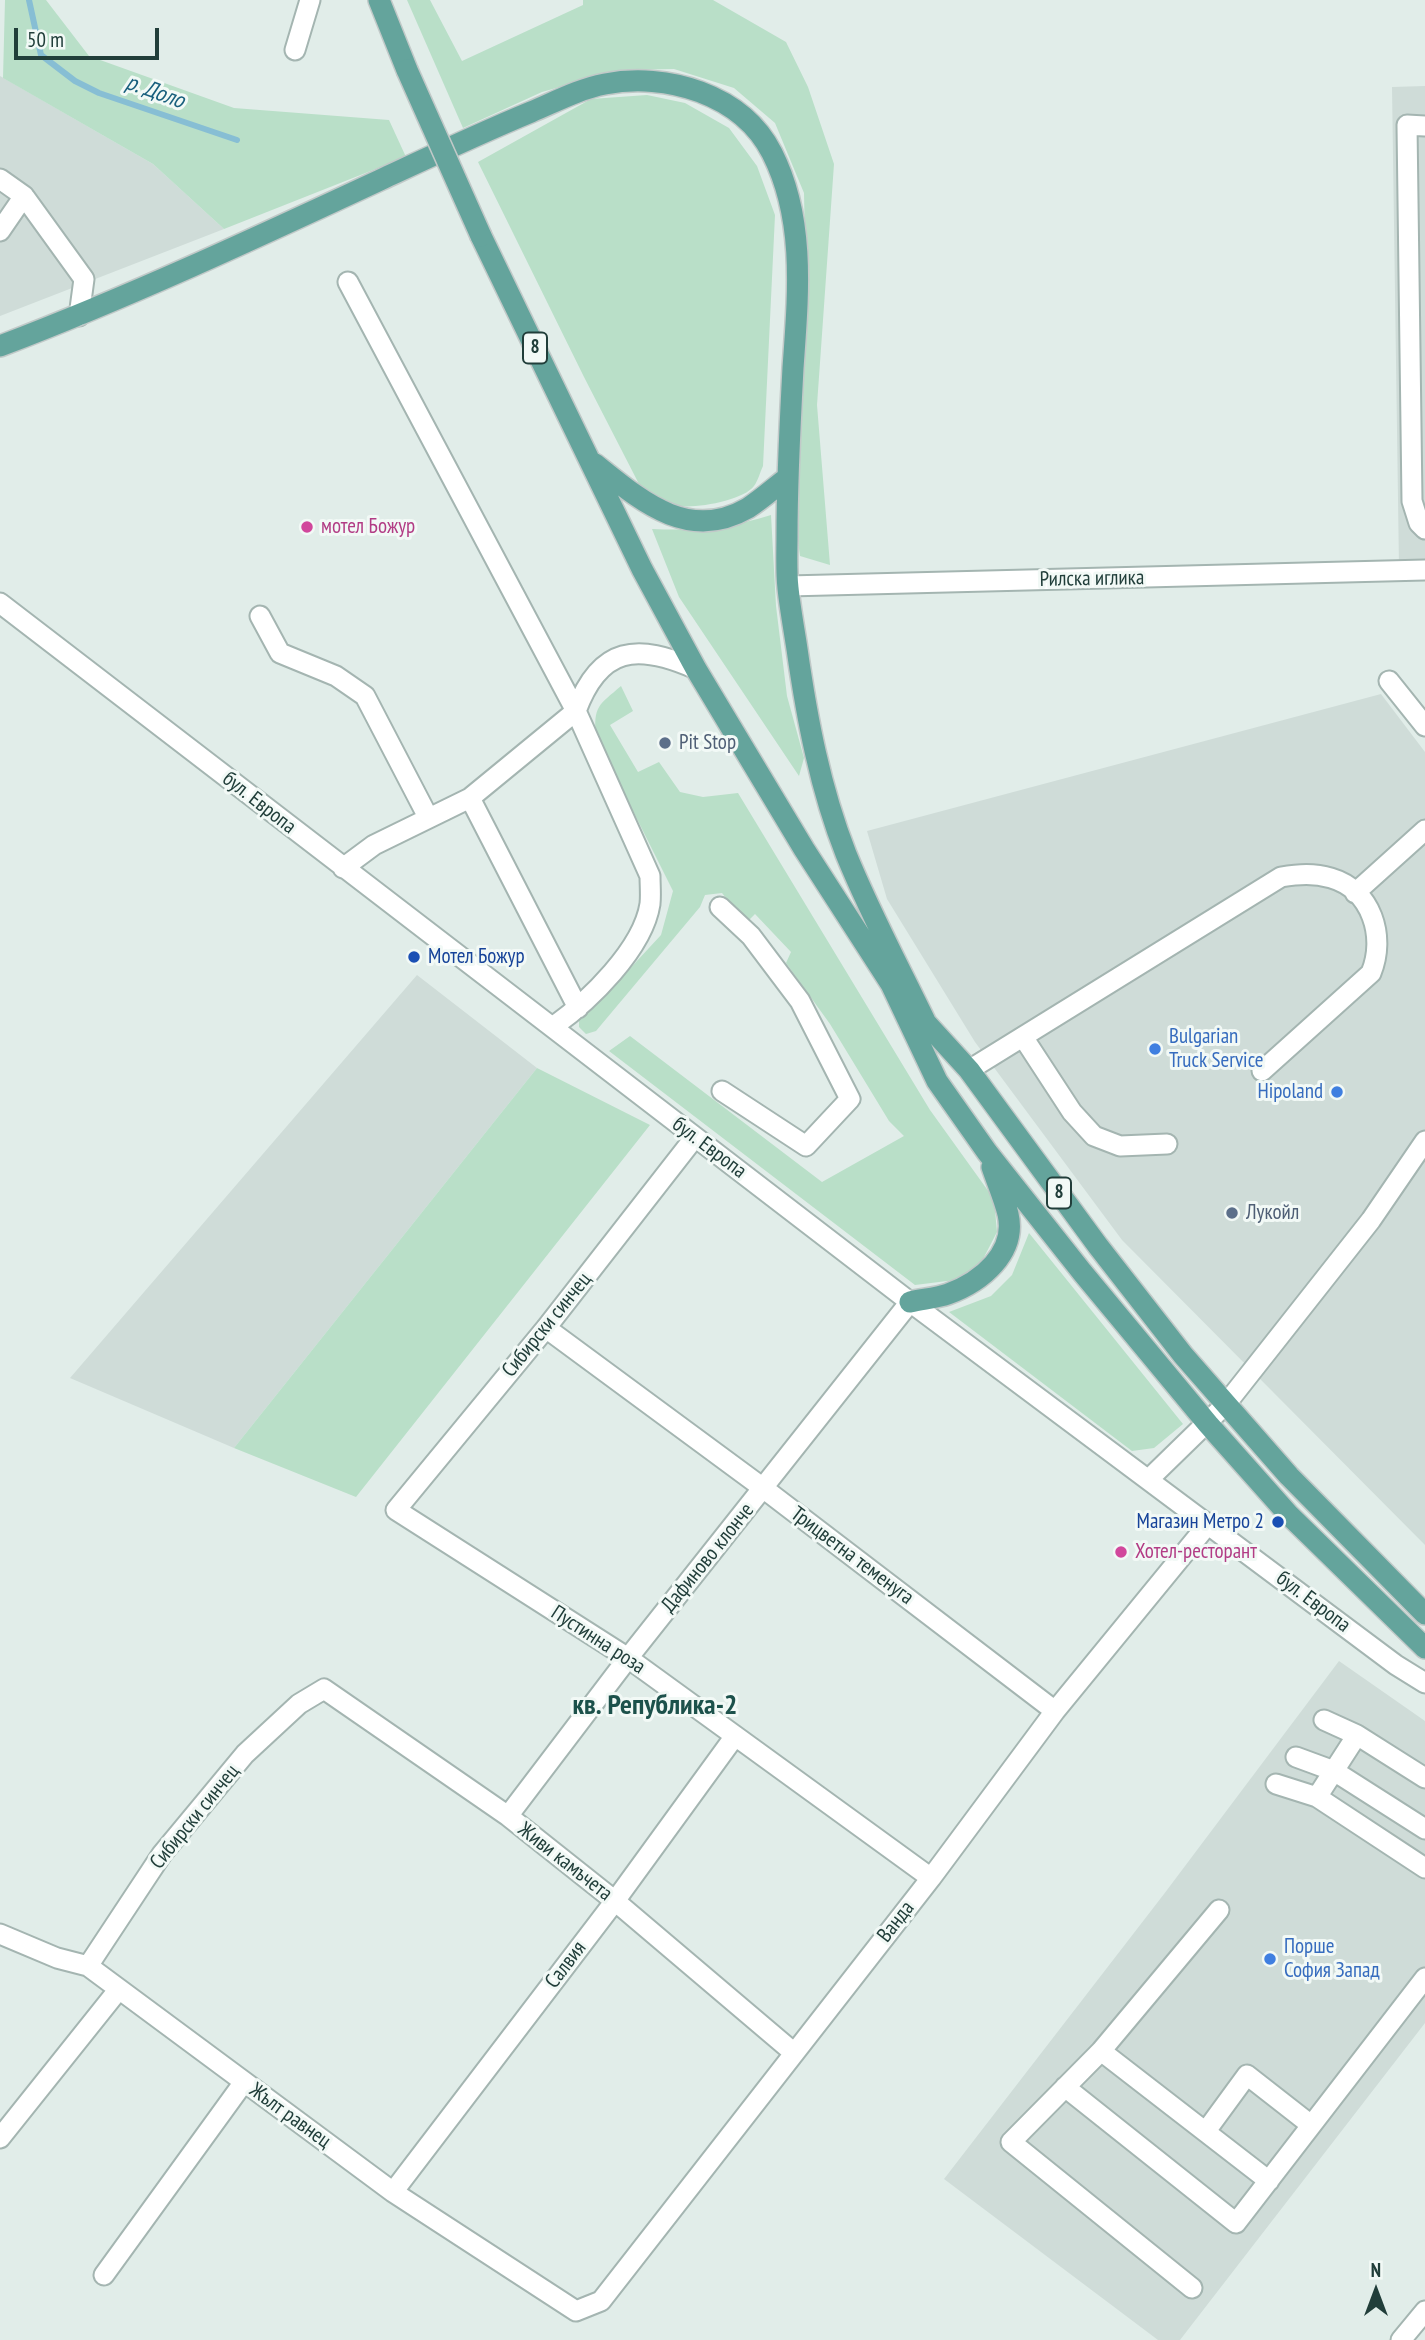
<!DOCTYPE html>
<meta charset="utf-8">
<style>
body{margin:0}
#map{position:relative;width:1425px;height:2340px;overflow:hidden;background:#e1ede9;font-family:"PT Sans Narrow",sans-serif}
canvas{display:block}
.north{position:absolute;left:1341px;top:2256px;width:70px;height:70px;-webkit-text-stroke:5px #f2f9f6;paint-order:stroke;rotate:0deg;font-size:19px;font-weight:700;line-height:28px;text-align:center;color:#213e3a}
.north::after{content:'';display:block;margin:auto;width:24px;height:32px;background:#213e3a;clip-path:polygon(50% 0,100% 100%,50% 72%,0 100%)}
.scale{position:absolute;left:14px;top:28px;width:145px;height:32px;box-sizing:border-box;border:4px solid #213e3a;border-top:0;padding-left:9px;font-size:21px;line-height:24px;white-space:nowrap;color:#213e3a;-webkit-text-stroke:5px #f2f9f6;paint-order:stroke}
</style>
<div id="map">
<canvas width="1425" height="2340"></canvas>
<div class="north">N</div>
<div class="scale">50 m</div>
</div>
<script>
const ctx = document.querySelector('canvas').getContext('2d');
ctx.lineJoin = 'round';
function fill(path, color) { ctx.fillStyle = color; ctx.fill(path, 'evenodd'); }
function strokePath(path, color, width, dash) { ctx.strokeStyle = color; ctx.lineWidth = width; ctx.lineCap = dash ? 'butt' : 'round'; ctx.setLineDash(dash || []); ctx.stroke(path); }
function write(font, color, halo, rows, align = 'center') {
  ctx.font = font + ' "PT Sans Narrow",sans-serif'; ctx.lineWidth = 6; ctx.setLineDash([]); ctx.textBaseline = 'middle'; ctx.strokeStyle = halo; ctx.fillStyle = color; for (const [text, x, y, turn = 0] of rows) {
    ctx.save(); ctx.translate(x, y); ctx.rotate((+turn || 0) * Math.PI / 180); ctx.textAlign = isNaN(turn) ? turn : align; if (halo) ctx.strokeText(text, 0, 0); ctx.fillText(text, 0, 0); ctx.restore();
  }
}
const built = new Path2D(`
 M0 76 153 164 224 229 0 316Z
 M1425 86V566L1399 567 1392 87Z
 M1381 694 1425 752V1545L1122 1240 975 1042 887 899 867 831Z
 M417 975 537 1068 234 1448 70 1378Z
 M1339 1661 1425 1721V2023L1180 2340H1158L944 2179 1164 1894Z`);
const green = new Path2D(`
 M5 0H46L89 56 234 108 389 120 406 157 224 229 153 164 3 78Z
 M407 0H430L462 61 583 5V0H713L786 42 808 87 834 164 817 405 830 565 800 556 796 527 806 294 804 193 775 123 734 88 674 69 620 70 542 92 463 128Z
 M647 95 685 103 729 128 757 166 775 215 763 466C760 472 758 481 754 486 743 501 691 510 674 505 662 501 651 493 640 486L584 377 478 162 591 99Z
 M771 515 776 606 787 696 804 758 799 776 679 597 652 529C696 531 729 528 771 515Z
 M621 686 633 711 610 725 638 772 659 762 680 792 703 797 738 793 930 1110 994 1199 997 1232 981 1263 955 1280 915 1285 609 1051 630 1036 822 1182 904 1136 889 1121 830 1024 786 963 791 952 755 914 746 923 722 893 705 895 700 907 596 1031 586 1034 579 1027V1017L623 976 661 935 673 891 596 737C593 706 599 705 621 686Z
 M537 1068 650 1125 356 1497 234 1448Z
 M1029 1233 1183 1424 1154 1448 1132 1451 949 1312 991 1296 1012 1275Z`);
const stream = new Path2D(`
 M29 0 41 55 75 81 99 93 237 140`);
const minor = new Path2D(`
 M295 50 310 0
 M1425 126 1407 125 1412 501 1419 523 1425 529
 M0 179 24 196 84 279 79 316
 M0 231 24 196
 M348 282 576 711 650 876C650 885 651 895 650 904 643 949 589 1001 554 1026
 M788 586 1425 570
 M0 603 910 1302 1396 1665 1425 1683
 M260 616 280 653 336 676 365 696 428 817
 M1389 681 1425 726
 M470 798 578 1008
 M343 868 374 845 470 798 576 711C600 646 637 643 696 669
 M1355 893 1425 830
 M720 907 751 936 800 1001 850 1099 806 1146 722 1091
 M1023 1037 1072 1112 1094 1136 1120 1146 1167 1144
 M969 1070 1281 877C1299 874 1314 873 1331 878 1372 890 1386 937 1371 973L1262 1071
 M695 1137 546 1328 396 1510 628 1658 931 1878
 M546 1328 763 1488 1055 1711
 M1149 1479 1226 1404 1371 1220 1425 1141
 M1324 1720 1357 1735
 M1296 1757 1334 1771 1425 1829
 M1425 1778 1357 1735 1317 1797 1425 1868
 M1276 1784 1317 1797
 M508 1816 628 1658 910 1302
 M0 1934 57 1958 88 1966 393 2192 576 2311 601 2301 931 1878 1055 1711 1209 1523
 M88 1966 162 1854 245 1754 299 1704 324 1689 508 1816 615 1901 793 2052
 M1101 2051 1269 2181
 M1065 2087 1236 2223 1425 1978
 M1206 2131 1247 2075 1311 2125
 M0 2138 119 1989
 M393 2192 615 1901 735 1736
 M104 2275 244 2082
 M1192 2288 1011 2142 1101 2051 1219 1910
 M1401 2340 1425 2311`);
const major = new Path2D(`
 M379 0 407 70
 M481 236 642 569 696 669 804 849 891 984 937 1081 987 1152 1082 1272 1208 1424 1288 1514 1425 1648
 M0 346C134 295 264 234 395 173 440 152 485 131 531 112 555 102 579 89 605 84 666 72 742 94 772 153 806 220 798 296 793 368 790 424 787 479 787 535 787 553 786 571 788 588 790 608 794 629 797 649 807 719 820 788 846 854 869 911 898 965 925 1021
 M595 464C640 500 688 543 748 508 762 499 774 488 787 478
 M916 1012 969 1070 1098 1246 1183 1355 1289 1476 1425 1614
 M910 1302C923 1299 937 1298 948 1294 981 1282 1017 1253 1008 1214 1004 1198 997 1182 992 1167`);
const majorBridge = new Path2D(`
 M407 70 481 236`);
const markers = [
 [307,527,7,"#d1479c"],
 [665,743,7,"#5c6f8a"],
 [414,957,7,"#1a4fb4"],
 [1155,1049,7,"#3f7fe0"],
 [1337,1092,7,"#3f7fe0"],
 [1232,1213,7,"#5c6f8a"],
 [1278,1522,7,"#1a4fb4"],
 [1121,1552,7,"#d1479c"],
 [1270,1959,7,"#3f7fe0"]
];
const shields = [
 [535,348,24],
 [1059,1193,24]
];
const shieldNames = [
 ["8",535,348],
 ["8",1059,1193]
];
const hotelNames = [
 ["мотел Божур",321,527],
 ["Хотел-ресторант",1135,1552]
];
const streetNames = [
 ["Рилска иглика",1092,579,-1],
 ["бул. Европа",259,803,38],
 ["бул. Европа",709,1148,37],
 ["Сибирски синчец",547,1325,-51],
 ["Трицветна теменуга",852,1556,37],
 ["Дафиново клонче",708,1558,-51],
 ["бул. Европа",1313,1602,37],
 ["Пустинна роза",598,1640,33],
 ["Сибирски синчец",195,1817,-51],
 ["Живи камъчета",565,1862,38],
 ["Ванда",896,1922,-52],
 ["Салвия",566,1965,-53],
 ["Жълт равнец",290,2116,36]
];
const serviceNames = [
 ["Pit Stop",679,743],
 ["Лукойл",1246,1213]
];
const transitNames = [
 ["Мотел Божур",428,957],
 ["Магазин Метро 2",1264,1522,"right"]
];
const shopNames = [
 ["Bulgarian",1169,1037],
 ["Truck Service",1169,1061],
 ["Hipoland",1323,1092,"right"],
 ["Порше",1284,1947],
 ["София Запад",1284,1971]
];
const waterNames = [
 ["р. Доло",155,92,20]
];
const districtNames = [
 ["кв. Република-2",655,1706]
];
fill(built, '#cfdcd8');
fill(green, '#b9dfc8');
strokePath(stream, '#87bed4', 6);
strokePath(minor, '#a4b5b1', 23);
strokePath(major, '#c1c9c8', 24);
strokePath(minor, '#fff', 19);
strokePath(major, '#64a49c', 21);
strokePath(majorBridge, '#c1c9c8', 24, []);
strokePath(majorBridge, '#64a49c', 21);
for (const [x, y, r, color] of markers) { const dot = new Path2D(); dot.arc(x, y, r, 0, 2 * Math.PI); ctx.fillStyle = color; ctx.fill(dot); strokePath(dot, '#f2f9f6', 2.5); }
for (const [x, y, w] of shields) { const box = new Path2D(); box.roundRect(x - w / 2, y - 15.5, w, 31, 5); ctx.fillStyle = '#f2f9f6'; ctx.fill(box); strokePath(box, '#213e3a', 2); }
write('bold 19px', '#213e3a', null, shieldNames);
write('21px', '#b23c85', '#f2f9f6', hotelNames, 'left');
write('21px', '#213e3a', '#f2f9f6', streetNames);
write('21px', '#4e5e75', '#f2f9f6', serviceNames, 'left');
write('21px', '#164399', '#f2f9f6', transitNames, 'left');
write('21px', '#366cbe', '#f2f9f6', shopNames, 'left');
write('italic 23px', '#185f7d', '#f2f9f6', waterNames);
write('bold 28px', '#1c514b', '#f2f9f6', districtNames);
</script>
